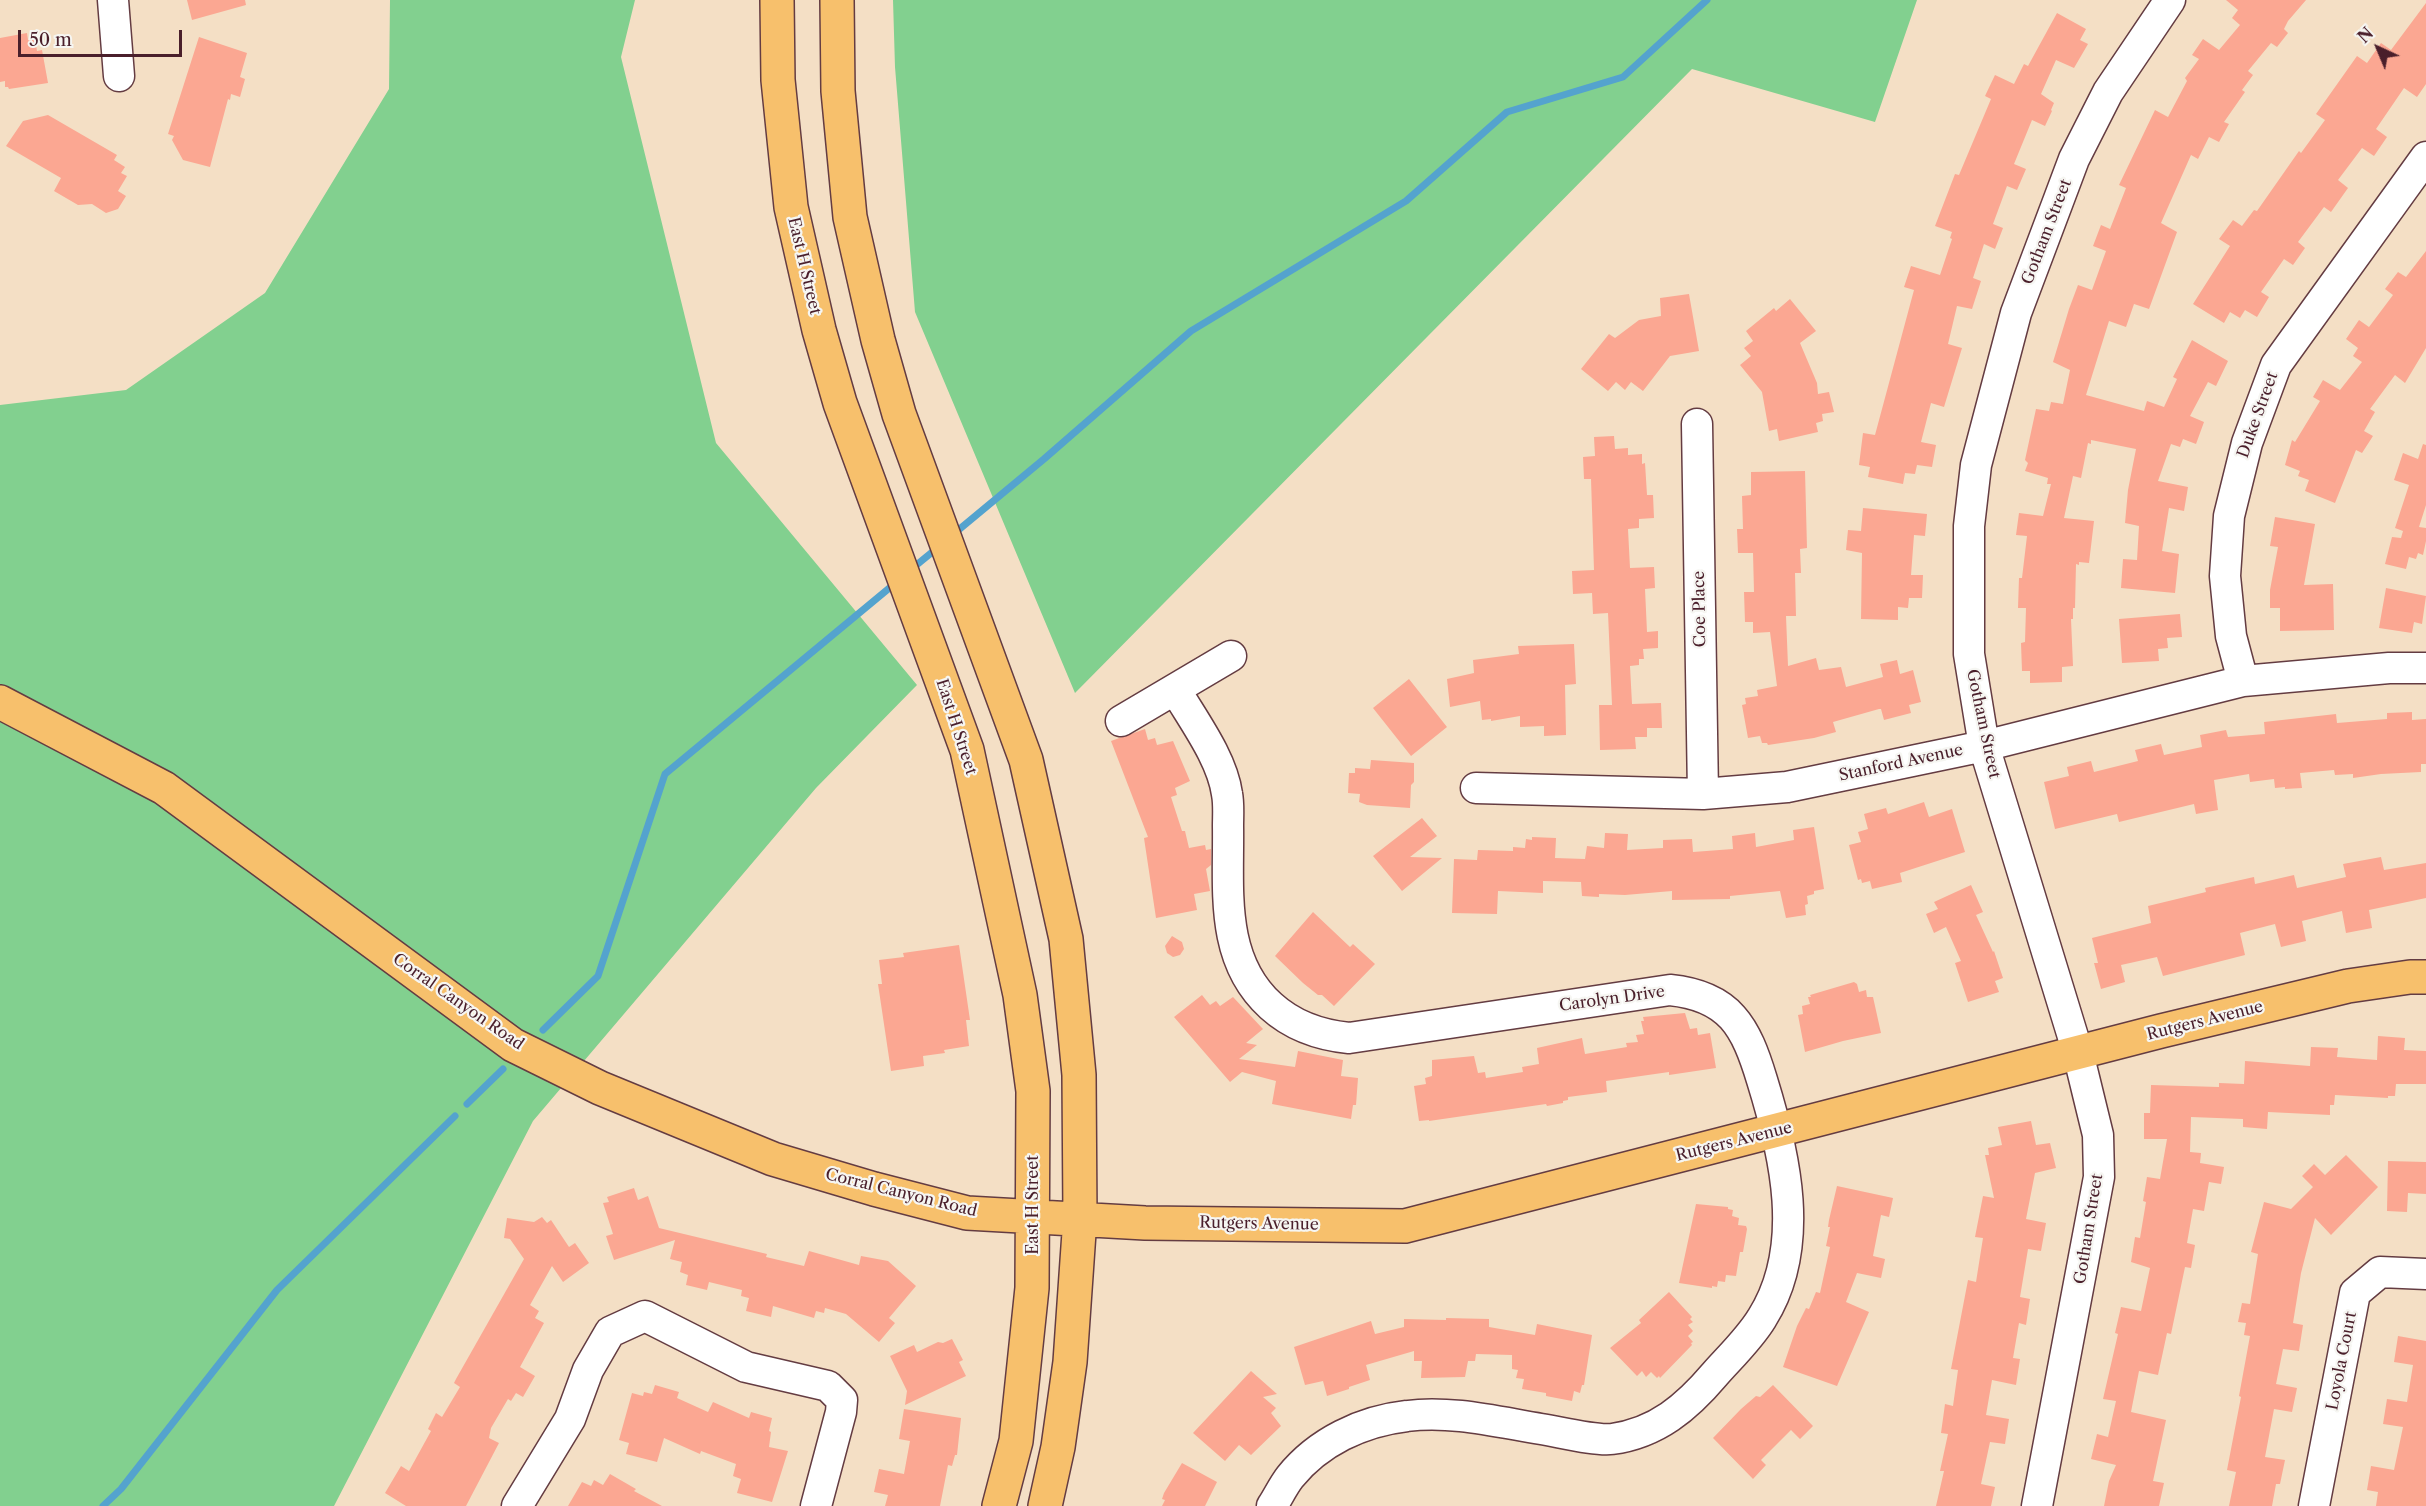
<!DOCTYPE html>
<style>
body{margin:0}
#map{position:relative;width:2426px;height:1506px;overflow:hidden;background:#f4dfc5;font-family:"Libre Caslon Text",serif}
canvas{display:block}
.north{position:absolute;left:2348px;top:18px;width:60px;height:60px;-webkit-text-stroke:4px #f6f6f2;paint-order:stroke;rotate:316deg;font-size:16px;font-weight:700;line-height:24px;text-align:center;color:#4a1f2b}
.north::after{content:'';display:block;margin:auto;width:21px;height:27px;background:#4a1f2b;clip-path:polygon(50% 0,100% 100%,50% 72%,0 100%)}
.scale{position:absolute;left:18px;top:30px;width:164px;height:27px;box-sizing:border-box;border:3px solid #4a1f2b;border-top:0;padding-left:8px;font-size:18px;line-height:21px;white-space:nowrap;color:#4a1f2b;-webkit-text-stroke:4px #f6f6f2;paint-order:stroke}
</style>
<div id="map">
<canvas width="2426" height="1506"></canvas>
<div class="north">N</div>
<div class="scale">50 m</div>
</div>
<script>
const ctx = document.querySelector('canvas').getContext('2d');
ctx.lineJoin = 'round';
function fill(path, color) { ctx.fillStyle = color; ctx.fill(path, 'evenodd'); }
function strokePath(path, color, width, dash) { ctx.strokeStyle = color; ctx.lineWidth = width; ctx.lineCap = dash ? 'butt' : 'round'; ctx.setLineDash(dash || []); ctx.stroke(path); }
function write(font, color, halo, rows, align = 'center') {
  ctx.font = font + ' "Libre Caslon Text",serif'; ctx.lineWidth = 4.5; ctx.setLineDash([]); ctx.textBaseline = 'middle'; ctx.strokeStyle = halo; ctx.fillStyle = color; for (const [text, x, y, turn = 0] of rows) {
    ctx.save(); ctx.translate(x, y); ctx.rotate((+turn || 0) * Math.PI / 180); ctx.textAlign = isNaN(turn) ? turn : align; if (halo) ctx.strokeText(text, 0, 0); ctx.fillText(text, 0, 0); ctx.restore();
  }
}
const green = new Path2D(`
 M390 0H635L621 57 716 443 917 685 816 788 533 1121 334 1506H0V405L126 390 265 293 389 89Z
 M893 0H1917L1875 122 1692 69 1075 693 915 312 895 67Z`);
const stream = new Path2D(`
 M956 532 1044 459 1191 331 1406 201 1507 112 1623 77 1707 0
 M914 567 936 549
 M543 1030 598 976 665 774 893 585
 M467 1104 503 1069
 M103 1506 121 1489 277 1290 455 1116`);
const building = new Path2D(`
 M187 0H245L246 5 192 20Z
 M2226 0H2306L2288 21 2284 29 2288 33 2277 47 2271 43 2248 71 2253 75 2242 90 2245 92 2224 122 2229 124 2219 142 2209 137 2198 159 2191 155 2161 223 2177 232 2149 309 2134 304 2126 327 2109 321 2086 395 2144 411 2147 401 2164 407 2177 379 2173 377 2192 340 2228 361 2216 386 2208 382 2190 416 2204 422 2196 444 2183 439 2180 447 2171 444 2158 481 2188 487 2184 511 2169 508 2162 551 2179 554 2175 593 2121 588 2123 559 2137 560 2139 526 2125 523 2128 490 2136 449 2091 440V444L2088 443 2081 478 2073 476 2064 518 2094 521 2089 563 2079 562V565L2076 564 2075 608H2073V619H2071L2073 666 2062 667V682L2030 683V671H2022L2021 643 2025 642 2026 608H2018L2019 578H2022L2027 536 2016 535 2019 513 2043 516 2051 484H2047L2048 478 2025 471 2028 463 2025 460 2036 409 2049 411 2051 402 2063 404 2070 370 2053 362 2069 309 2078 285 2092 290 2106 251 2093 246 2101 225 2110 229 2126 188 2119 185 2155 110 2168 117 2187 81 2185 78 2199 59 2192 55 2203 39 2219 50 2240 25 2232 18 2238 10Z
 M2426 3V84L2417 97 2404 88 2376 129 2387 137 2374 156 2362 148 2338 180 2348 188 2331 212 2324 207 2298 242 2305 248 2293 265 2284 259 2261 292 2269 297 2257 317 2245 310 2240 318 2230 312 2224 323 2193 304 2230 246 2219 239 2233 220 2242 226 2254 210 2257 211 2299 151 2301 153 2325 120 2316 114 2357 56 2367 63 2381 43 2391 50Z
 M2057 13 2086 29 2080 40 2088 44 2074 68 2056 60 2041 94 2054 103 2051 110 2052 111 2045 126 2032 120 2014 164 2026 169 2017 190 2007 186 1993 224 2003 228 1995 249 1984 244 1973 278 1981 281 1972 309 1957 306 1948 344 1962 348 1944 407 1931 403 1921 442 1936 445 1932 467 1917 465 1915 474 1905 473 1903 484 1868 477 1870 467 1859 465 1863 433 1875 435 1914 290 1904 287 1911 266 1940 275 1952 239 1950 238 1952 232 1935 226 1955 174 1959 175 1991 99 1985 96 1995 75 2014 84 2024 64 2028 66Z
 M27 33 28 40 35 39 37 51 42 50 48 83 9 89 8 87H5V81L0 82V38Z
 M199 37 247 53 240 77 245 79 240 97 231 94 230 100 228 99 210 167 183 160 172 140 174 136 168 134Z
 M48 115 117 155 114 160 125 167 121 173 127 176 118 191 126 196 118 209 106 213 92 204 78 205 54 191 61 178 6 146 23 121Z
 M2426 251V348L2405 383 2395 375 2370 409 2375 412 2364 431 2373 436 2362 453 2356 450 2335 503 2305 491 2309 480 2298 476 2300 471 2285 465 2292 440 2295 442 2320 401 2313 397 2323 380 2340 390 2362 362 2353 356 2358 348 2346 339 2359 320 2369 327 2393 295 2385 289 2398 272 2406 277Z
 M1689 294 1699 351 1670 356 1643 391 1631 382 1625 390 1616 382 1608 391 1581 369 1609 334 1615 338 1639 320 1661 316 1660 298Z
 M1790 299 1816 331 1800 343 1817 383 1818 394 1829 392 1834 412 1822 414 1823 421 1816 423 1818 432 1779 441 1777 429 1769 431 1762 392 1740 365 1751 356 1744 348 1753 341 1746 331 1774 308 1776 311Z
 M1614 436 1615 449 1628 448V455L1642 454V464L1645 463 1647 495H1653L1654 518 1639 519V528L1628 529 1630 568 1654 567 1655 588 1645 589 1647 632 1658 631V648L1643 649 1644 659H1639V665L1630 666 1632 704 1661 703 1662 728H1647V737H1635L1636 749 1600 750 1599 705H1612L1608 613 1593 614 1592 593 1573 594 1572 571 1594 570 1591 479H1584L1583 457 1595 456 1594 437Z
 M2423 444 2426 445V505L2419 527 2426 528V541L2423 555 2418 553 2416 559 2409 557 2406 569 2385 564 2392 537 2401 538 2403 531 2395 528 2409 485 2394 480 2403 453 2418 459Z
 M1805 471 1807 548 1800 549 1801 573H1795L1796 616H1786L1788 666 1816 658 1819 670 1841 667 1846 687 1883 677 1880 664 1897 660 1900 674 1913 670 1921 702 1909 705 1911 713 1884 720 1881 709H1879L1833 722 1836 732 1814 738 1768 745 1767 743H1762L1760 736 1748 738 1742 705 1746 704 1745 698 1758 696 1757 690 1777 686 1770 632 1753 633V622H1745L1744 592H1754L1753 553H1738L1737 529H1743L1742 496 1751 495V472Z
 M1863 508 1927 514 1925 536 1914 535 1911 575H1923L1922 598H1909L1908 608 1898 607V620L1861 619 1862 553 1846 550 1848 530 1861 531Z
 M2275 517 2315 524 2304 585 2333 584 2334 630 2280 631V608H2270V590L2278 547 2270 546Z
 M2386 588 2426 596 2422 624 2414 622 2412 633 2379 628Z
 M2180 614 2182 637 2167 638 2168 648 2158 649 2159 661 2122 663 2119 619Z
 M1574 644 1576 684 1565 685 1566 735 1544 736V726L1520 727V716L1491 721V719L1482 720 1480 701 1450 707 1447 679 1474 673 1473 660 1519 654 1518 646Z
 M1409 679 1447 727 1411 756 1373 708Z
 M2412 712V720L2426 719V764H2421V772L2381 774 2353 778V774L2335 775 2334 770 2300 773 2302 788 2285 789V787L2275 788 2274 779 2250 782 2249 774 2214 780 2218 810 2196 814 2194 804 2119 822 2117 814 2055 829 2044 782 2069 776 2067 767 2091 761 2094 772 2138 761 2135 750 2161 744 2164 755 2202 747 2200 735 2226 730 2228 737 2265 734 2264 722 2336 714 2337 723 2387 719V713Z
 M1145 729 1148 740 1155 738 1157 745 1173 741 1190 781 1175 788 1177 795 1171 797 1182 831H1185L1189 848 1205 845 1206 850 1211 849V865L1206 869 1210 891 1194 894 1197 910 1156 918 1144 838 1148 837 1111 741Z
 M1371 760 1414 763V782L1411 785 1410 808 1367 805 1359 802 1360 794 1348 793 1349 773H1355V768L1370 769Z
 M1924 802 1929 817 1952 809 1965 852 1900 873 1902 882 1872 889 1870 881 1862 883 1861 879 1858 880 1849 845 1861 842 1858 832 1868 829 1864 814 1886 808 1888 814Z
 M1422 818 1437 836 1410 857 1442 858 1402 891 1373 856Z
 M1814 827 1824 889 1814 891V894L1807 896 1808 904 1805 905 1806 915 1786 918 1780 891 1730 896V899L1672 900V891L1625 895 1599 894V897L1582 896 1581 882 1543 881V893L1498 891 1497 914 1452 913 1454 859 1477 860 1478 850 1513 851V847L1525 848 1526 839 1532 840V837L1556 838 1555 858 1585 859 1587 846 1604 848 1605 833 1628 834 1627 850 1663 848V840L1692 839 1693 852 1733 849 1732 836 1755 833 1756 847 1794 840 1793 830Z
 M2381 857 2384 870 2426 863V898L2369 910 2372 928 2346 933 2342 911 2302 921 2306 941 2281 947 2275 924 2240 933 2245 955 2163 976 2157 957 2121 965 2125 982 2101 989 2094 963H2098L2092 938 2151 923 2148 906 2206 892 2205 888 2254 877 2255 884 2294 875 2297 888 2346 877 2343 864Z
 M1971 885 1983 912 1976 915 1993 952 1994 951 2003 978 1995 981 1999 992 1968 1002 1955 963 1961 961 1946 927 1934 933 1926 914 1938 909 1934 902Z
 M1313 912 1350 947 1353 944 1375 964 1334 1006 1322 995H1318L1303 983 1275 956Z
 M1172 936 1182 942 1184 949 1180 955 1173 957 1167 953 1165 946Z
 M959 945 970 1020H966L969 1046 944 1050 945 1053 923 1056 924 1066 891 1071 878 984H882L879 960 904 957 903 953Z
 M1854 982 1857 984 1859 992 1866 990 1867 997H1873L1881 1033 1843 1041 1805 1052 1798 1015 1803 1014 1802 1006 1810 1004 1808 997H1811L1810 995Z
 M1202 995 1210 1005 1216 1001 1220 1006 1233 997 1263 1029 1246 1043 1257 1045 1239 1059 1295 1067 1298 1051 1343 1060 1341 1076 1358 1078 1356 1105H1353L1351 1119 1272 1104 1276 1081 1242 1072 1230 1082 1174 1017Z
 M1685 1013 1690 1029 1697 1028 1698 1035 1710 1033 1716 1068 1669 1075V1072L1606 1081 1607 1092 1568 1097V1100L1563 1101V1103L1547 1106 1546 1104 1429 1121V1120L1419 1121 1414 1086 1426 1084 1425 1078 1432 1076V1060L1474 1056 1478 1073 1485 1072 1486 1078 1523 1072 1522 1067 1539 1064 1537 1048 1582 1038 1585 1054 1627 1047 1626 1043 1638 1042 1636 1035 1644 1034 1641 1021H1644L1643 1017Z
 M2378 1036 2405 1038 2404 1050 2426 1051V1084H2396L2395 1096H2388V1098L2335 1095 2334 1105H2330V1115L2268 1112 2267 1129 2243 1127V1119L2191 1117 2190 1152 2201 1153 2200 1163 2224 1167 2221 1184 2209 1182 2204 1211 2193 1209 2187 1243 2195 1245 2191 1268 2185 1267 2171 1334 2167 1333 2158 1375 2139 1371 2131 1412 2166 1420 2153 1481 2164 1483 2159 1506H2104L2109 1481 2116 1465 2091 1459 2097 1434 2108 1437 2116 1401 2103 1399 2118 1334 2115 1333 2121 1307 2141 1311 2150 1268 2131 1262 2135 1237 2140 1238 2146 1202 2143 1201 2147 1177 2160 1179 2167 1139H2144V1113H2150L2151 1085 2219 1087V1083L2244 1084 2245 1061 2310 1066 2311 1047 2338 1048 2337 1057 2377 1060Z
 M2031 1121 2036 1145 2050 1143 2056 1168 2035 1173 2026 1219 2046 1223 2041 1251 2028 1249 2020 1297 2030 1299 2026 1325 2019 1323 2013 1358 2020 1359 2016 1385 1992 1380 1986 1415 2009 1419 2005 1444 1990 1442 1981 1484 1995 1487 1991 1506H1936L1944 1471H1940L1948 1434 1941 1433 1945 1404 1953 1406 1958 1370 1951 1369 1968 1280 1976 1282 1983 1238 1975 1237 1983 1196 1994 1198 1985 1155H1989L1988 1148 2002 1145 1998 1127Z
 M2346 1155 2378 1187 2331 1235 2315 1218 2301 1273 2293 1323 2303 1325 2299 1351 2283 1349 2276 1384 2297 1388 2292 1412 2274 1409 2265 1457 2285 1460 2280 1484H2276L2272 1506H2229L2236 1472 2227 1470 2241 1397 2239 1396 2250 1336 2244 1335 2246 1323 2238 1322 2242 1303 2250 1304 2258 1254 2251 1252 2264 1202 2291 1209 2313 1187 2302 1176 2314 1164 2325 1175Z
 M2388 1161 2426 1162V1194L2408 1193 2407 1212 2387 1211Z
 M1837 1186 1893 1198 1889 1217 1881 1215 1873 1256 1885 1259 1881 1278 1857 1273 1846 1302 1869 1312 1837 1386 1783 1367 1797 1326 1806 1308 1809 1309 1816 1292 1820 1293 1830 1247 1826 1246 1830 1227H1828L1829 1220Z
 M634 1188 638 1200 648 1196 659 1228 767 1254 766 1257 804 1266 809 1251 859 1265 861 1256 888 1261 916 1286 889 1318 895 1323 879 1342 846 1314 825 1308 824 1313 816 1311 814 1318 773 1306 771 1317 746 1311 749 1298 741 1296 742 1290 709 1282 707 1290 686 1285 688 1275 680 1272 682 1262 670 1259 675 1240 614 1260 606 1236 613 1234 603 1203 609 1202 607 1197Z
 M1696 1204 1728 1207V1209L1733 1210 1732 1216 1739 1218 1738 1225 1746 1226 1747 1229 1743 1252H1740L1736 1276 1726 1275 1725 1282 1718 1281 1717 1287 1712 1286V1288L1679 1283Z
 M542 1217 547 1223 551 1220 569 1247 575 1243 589 1263 563 1282 552 1266 530 1305 539 1311 535 1318 544 1323 520 1367 535 1376 523 1397 516 1393 511 1401 508 1399 491 1428 489 1438 499 1443 466 1506H406L385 1493 401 1466 409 1471 431 1431 428 1429 436 1413 442 1417 460 1387 454 1383 456 1379 524 1259 510 1239 504 1238 507 1218 534 1222Z
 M1669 1292 1692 1317 1690 1319 1693 1322 1688 1325 1693 1331 1688 1336 1693 1342 1691 1343 1692 1345 1660 1378 1659 1376 1657 1378 1651 1372 1646 1377 1642 1371 1637 1376 1610 1348 1641 1323 1639 1320Z
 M1446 1318 1489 1319V1327L1535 1335 1537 1324 1592 1335 1584 1385H1582L1580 1393 1574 1391 1572 1401 1546 1396V1393L1522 1389 1524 1379 1516 1378 1518 1370 1512 1369V1355L1476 1354 1475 1361H1468L1465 1377 1421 1378 1422 1361H1414V1351L1366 1365 1370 1380 1349 1387V1389L1327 1396 1323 1381 1305 1385 1294 1347 1371 1321 1375 1334 1404 1327V1319L1446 1320Z
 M2398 1336 2426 1341V1506H2376L2378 1492 2367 1490 2371 1466 2394 1470 2403 1427 2383 1424 2387 1399 2407 1402 2413 1365 2394 1362Z
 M952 1339 963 1360 959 1362 966 1376 905 1405 907 1391 890 1356 914 1345 917 1352 938 1342 943 1343Z
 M1251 1371 1277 1394 1263 1397 1276 1408 1271 1413 1281 1426 1251 1455 1239 1445 1225 1461 1193 1433Z
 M655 1385 679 1392 677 1398 708 1412 713 1402 749 1418 751 1412 772 1418 769 1431 771 1432 769 1447 788 1451 772 1502 737 1493 741 1479 733 1476 736 1464 701 1451 700 1454 664 1438 657 1462 626 1454 629 1443 619 1440 632 1393 643 1396 644 1392 652 1394Z
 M1773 1385 1813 1426 1800 1439 1791 1430 1761 1460 1766 1465 1753 1479 1713 1438 1741 1409 1756 1396 1760 1397Z
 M904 1409 961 1418 957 1455H955L952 1466 948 1465 940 1506H885L888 1495 874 1492 879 1469 904 1474 910 1441 899 1439Z
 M1182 1463 1217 1482 1205 1506H1162L1165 1500 1162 1499 1164 1493Z
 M610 1474 636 1489 634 1491 662 1506H568L582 1482 591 1486 594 1480 603 1485Z`);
const minor = new Path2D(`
 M113 0 119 76
 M1697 424 1703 794
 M2243 681 2231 636 2225 576 2229 516 2247 443 2276 365 2426 157
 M1175 689C1193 720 1222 758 1227 794 1229 804 1228 816 1228 826 1229 889 1219 959 1271 1006 1293 1026 1319 1035 1349 1038L1670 990C1730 996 1746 1027 1762 1080 1785 1154 1807 1247 1762 1318 1750 1338 1731 1356 1715 1374 1687 1407 1657 1433 1612 1439 1595 1441 1560 1432 1541 1429 1498 1422 1450 1410 1407 1416 1362 1421 1318 1442 1290 1477 1283 1486 1278 1497 1272 1506
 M1121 721 1231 656
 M1476 788 1703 794 1787 787 1984 746 2243 681 2389 668H2426
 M517 1506 570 1419 588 1370 610 1332 645 1316 746 1367 828 1386 842 1400 841 1412 816 1506
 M2037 1506 2099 1177 2098 1135 2078 1053 1984 746 1969 654V526L1976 465 2016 313 2059 199 2074 159 2108 92 2170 0
 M2314 1506 2355 1293 2380 1272 2426 1274`);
const major = new Path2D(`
 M777 0 778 80 791 207 819 330 840 403 967 750 1020 995 1033 1091 1032 1288 1016 1441 999 1506
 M837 0 838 91 850 217 878 340 899 414 1026 760 1066 939 1079 1075 1080 1218 1070 1362 1058 1447 1045 1506
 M0 702 164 788 513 1045 600 1088 773 1159 874 1189 967 1213 1145 1223 1405 1226 2161 1031 2348 986 2410 977H2426`);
const streetNames = [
 ["Gotham Street",2047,232,-69],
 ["East H Street",804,266,77],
 ["Duke Street",2258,415,-70],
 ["Coe Place",1700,609,-91],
 ["Gotham Street",1983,724,78],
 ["East H Street",956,727,72],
 ["Stanford Avenue",1901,763,-12],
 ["Carolyn Drive",1612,999,-8],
 ["Corral Canyon Road",458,1002,35],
 ["Rutgers Avenue",2205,1021,-14],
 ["Rutgers Avenue",1734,1142,-14],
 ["Corral Canyon Road",901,1193,14],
 ["East H Street",1033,1205,-90],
 ["Rutgers Avenue",1259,1224,1],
 ["Gotham Street",2089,1229,-81],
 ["Loyola Court",2342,1361,-79]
];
fill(green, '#82d08f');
strokePath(stream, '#54a3ce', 7);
fill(building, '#fba792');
strokePath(minor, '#643c42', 33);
strokePath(major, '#643c42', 36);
strokePath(minor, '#fff', 30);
strokePath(major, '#f7c06c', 33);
write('16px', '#4a1f2b', '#f6f6f2', streetNames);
</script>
